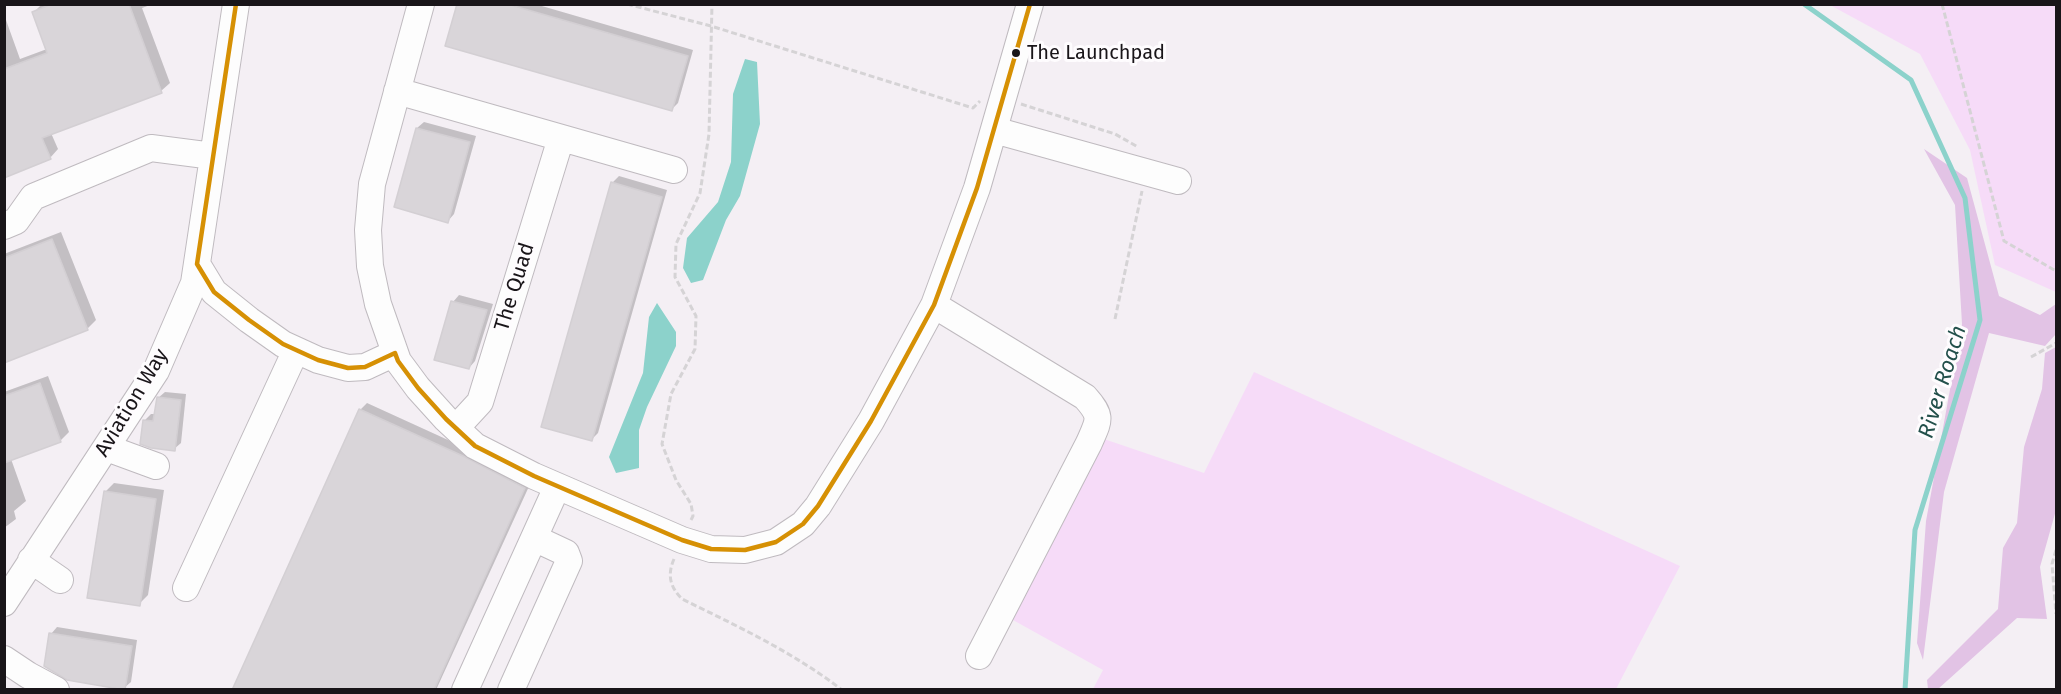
<!DOCTYPE html>
<style>
body{margin:0}
#map{position:relative;width:2061px;height:694px;overflow:hidden;background:#f4eff4;font-family:"Fira Sans",sans-serif}
canvas{display:block}
.frame{position:absolute;inset:0;border:6px solid #191519;pointer-events:none}
</style>
<div id="map">
<canvas width="2061" height="694"></canvas>
<div class="frame"></div>
</div>
<script>
const ctx = document.querySelector('canvas').getContext('2d');
ctx.lineJoin = 'round';
function fill(path, color) { ctx.fillStyle = color; ctx.fill(path, 'evenodd'); }
function strokePath(path, color, width, dash) { ctx.strokeStyle = color; ctx.lineWidth = width; ctx.lineCap = dash ? 'butt' : 'round'; ctx.setLineDash(dash || []); ctx.stroke(path); }
function write(font, color, halo, rows, align = 'center') {
  ctx.font = font + ' "Fira Sans",sans-serif'; ctx.lineWidth = 6; ctx.setLineDash([]); ctx.textBaseline = 'middle'; ctx.strokeStyle = halo; ctx.fillStyle = color; for (const [text, x, y, turn = 0] of rows) {
    ctx.save(); ctx.translate(x, y); ctx.rotate((+turn || 0) * Math.PI / 180); ctx.textAlign = isNaN(turn) ? turn : align; if (halo) ctx.strokeText(text, 0, 0); ctx.fillText(text, 0, 0); ctx.restore();
  }
}
const green = new Path2D(`
 M1830 5H2056V292L1995 265 1970 150 1920 54Z
 M1254 372 1680 566 1616 689H1093L1103 670 1004 615 1101 438 1204 473Z`);
const forest = new Path2D(`
 M1924 149 1967 178 1999 296 2040 315 2056 304V334L2045 346 1989 333 1944 492 1923 660 1917 643 1926 521 1962 324 1955 205Z
 M2056 347V510L2040 567 2047 619 2017 618 1938 689H1928L1927 680 1998 609 2003 548 2017 523 2024 447 2042 389 2045 353Z`);
const water = new Path2D(`
 M745 59 757 62 760 124 740 196 726 220 703 280 691 283 683 268 687 238 718 202 731 162 733 94Z
 M657 303 676 332V346L647 407 639 430V468L616 473 609 457 643 373 649 317Z`);
const shadow = new Path2D(`
 M42 4H153L142 8 170 83 161 91 51 133 58 149 50 158 4 168V21L6 20 20 59 47 49 33 13Z
 M459 4H535L693 50 678 103 672 109Z
 M424 122 476 136 454 214 448 221 417 128Z
 M619 176 667 190 598 433 592 439 612 183Z
 M61 232 96 320 87 329 4 362V254Z
 M459 295 493 304 475 361 469 368 453 302Z
 M48 376 69 432 60 441 11 459 26 501 14 511 16 519 4 528V392Z
 M165 392 186 394 181 443 174 449 145 420 151 414H155L158 398Z
 M367 403 470 450 531 482 436 690H234L360 410Z
 M114 483 164 490 148 595 139 604 105 492Z
 M57 627 137 640 131 682 124 688 51 634Z`);
const stream = new Path2D(`
 M1804 4 1911 80 1965 198 1980 320 1915 530 1905 690`);
const building = new Path2D(`
 M52 4H129L162 93 42 138 51 159 4 178V69L47 53 32 12Z
 M457 4H507L688 56 672 111 445 46Z
 M416 128 470 142 448 223 394 207Z
 M611 182 662 197 592 441 541 427Z
 M52 239 88 330 4 363V258Z
 M451 301 487 310 469 369 434 360Z
 M40 383 61 442 4 463V396Z
 M157 397 181 400 175 451 151 448 140 444 143 420 153 421Z
 M359 409 463 456 525 488 434 690H232Z
 M104 491 156 499 140 606 87 598Z
 M49 633 132 646 125 690 67 680 44 666Z`);
const path = new Path2D(`
 M627 4 711 26 973 108 980 101
 M1942 4 2004 241 2056 271
 M1021 104 1115 134 1138 147
 M1115 319 1142 191
 M2031 357 2056 343
 M691 520 693 516 691 504 676 480 662 444 671 394 695 349 696 316 675 277 676 244 700 193 709 134 712 4
 M2056 550 2052 564 2056 614
 M674 559C667 575 670 587 682 599 737 626 793 652 842 690`);
const minor = new Path2D(`
 M421 4 372 184 368 230 370 266 378 304 398 361 418 388 446 419 475 446 534 476 682 540 711 549 745 550 776 542 803 524 818 506 871 421 934 305 977 188 1030 4
 M397 91 674 170
 M994 130 1178 181
 M4 226 16 221 33 197 151 148 213 156
 M197 264 214 292 249 320 283 344 318 360 348 368 365 367 395 353
 M934 305 1085 397C1103 417 1099 420 1089 443L979 656
 M456 428 480 402 561 138
 M107 448 156 466
 M31 560 60 580
 M186 588 296 350
 M4 603 156 371 194 283 236 4
 M4 659 28 675 56 690
 M465 690 557 487
 M511 690 569 561 566 553 534 538`);
const bus1 = new Path2D(`
 M236 4 197 264 214 292 249 320 283 344 318 360 348 368 365 367 395 353 398 361 418 388 446 419 475 446 534 476 682 540 711 549 745 550 776 542 803 524 818 506 871 421 934 305 977 188 1030 4`);
const markers = [
 [1016,53,5,"#191519"]
];
const busNames = [
 ["The Launchpad",1027,53]
];
const streetNames = [
 ["The Quad",515,287,-73],
 ["Aviation Way",132,403,-59]
];
const waterNames = [
 ["River Roach",1943,382,-73]
];
fill(green, '#f6dbf8');
fill(forest, '#e2c3e5');
fill(water, '#8cd2cb');
fill(shadow, '#0003');
strokePath(stream, '#8cd2cb', 5);
fill(building, '#d9d5d9');
strokePath(building, '#d3cfd3', 1.5);
strokePath(minor, '#bfbabf', 28);
strokePath(path, '#d5d3d5', 3, [6, 3]);
strokePath(minor, '#fdfdfd', 26);
strokePath(bus1, '#d69004', 4.5);
for (const [x, y, r, color] of markers) { const dot = new Path2D(); dot.arc(x, y, r, 0, 2 * Math.PI); ctx.fillStyle = color; ctx.fill(dot); strokePath(dot, '#fefcfe', 2); }
write('20px', '#191519', '#fefcfe', busNames, 'left');
write('21px', '#191519', '#fefcfe', streetNames);
write('italic 22px', '#23504b', '#fefcfe', waterNames);
</script>
